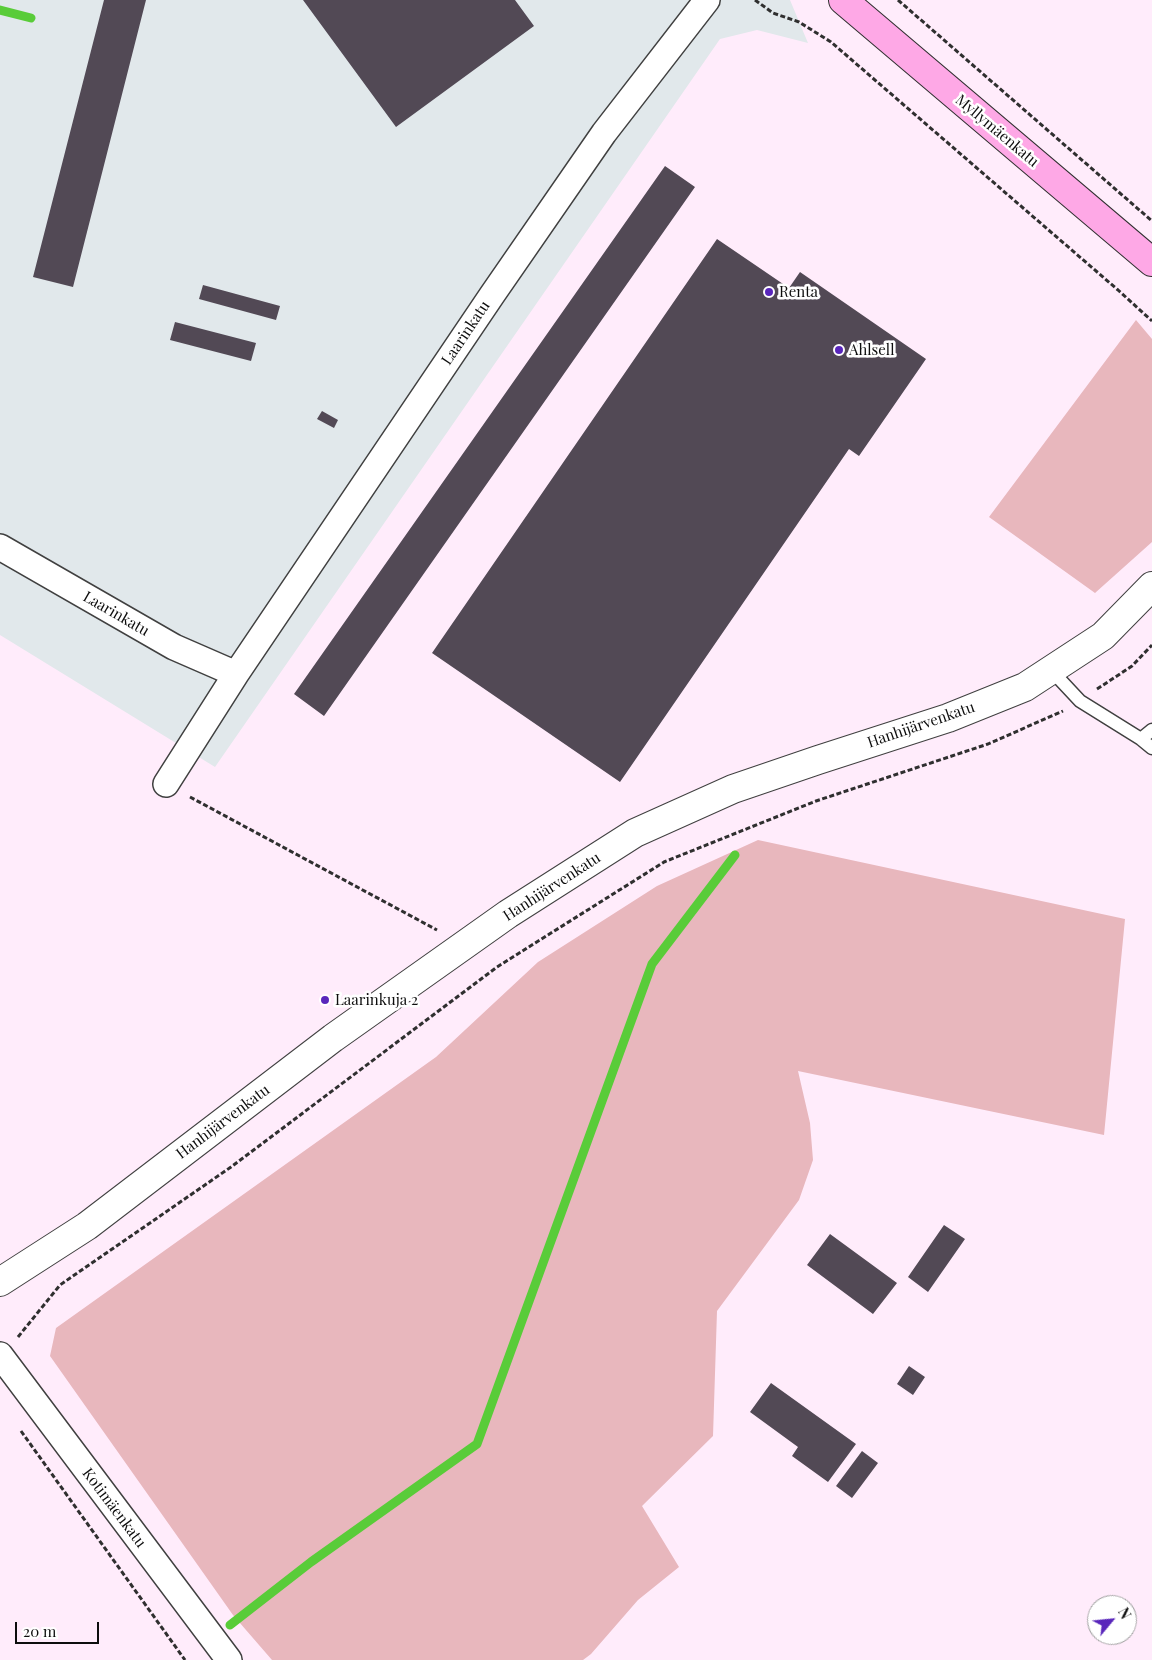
<!DOCTYPE html>
<meta charset="utf-8">
<style>
body{margin:0}
#map{position:relative;width:1152px;height:1660px;overflow:hidden;background:#ffecfb;font-family:"Playfair Display",serif}
canvas{display:block}
.north{position:absolute;left:1087px;top:1595px;width:50px;height:50px;box-sizing:border-box;background:#fff;border:1px solid #9e9e9e;border-radius:50%;rotate:62deg;font-size:14px;font-weight:700;line-height:20px;text-align:center;color:#0d0d0d}
.north::after{content:'';display:block;margin:auto;width:18px;height:22px;background:#5926bb;clip-path:polygon(50% 0,100% 100%,50% 72%,0 100%)}
.scale{position:absolute;left:15px;top:1622px;width:84px;height:22px;box-sizing:border-box;border:2px solid #0d0d0d;border-top:0;padding-left:6px;font-size:15px;line-height:18px;white-space:nowrap;color:#0d0d0d;-webkit-text-stroke:4px #fff;paint-order:stroke}
</style>
<div id="map">
<canvas width="1152" height="1660"></canvas>
<div class="north">N</div>
<div class="scale">20 m</div>
</div>
<script>
const ctx = document.querySelector('canvas').getContext('2d');
ctx.lineJoin = 'round';
function fill(path, color) { ctx.fillStyle = color; ctx.fill(path, 'evenodd'); }
function strokePath(path, color, width, dash) { ctx.strokeStyle = color; ctx.lineWidth = width; ctx.lineCap = dash ? 'butt' : 'round'; ctx.setLineDash(dash || []); ctx.stroke(path); }
function write(font, color, halo, rows, align = 'center') {
  ctx.font = font + ' "Playfair Display",serif'; ctx.lineWidth = 5; ctx.setLineDash([]); ctx.textBaseline = 'middle'; ctx.strokeStyle = halo; ctx.fillStyle = color; for (const [text, x, y, turn = 0] of rows) {
    ctx.save(); ctx.translate(x, y); ctx.rotate((+turn || 0) * Math.PI / 180); ctx.textAlign = isNaN(turn) ? turn : align; if (halo) ctx.strokeText(text, 0, 0); ctx.fillText(text, 0, 0); ctx.restore();
  }
}
const industrial = new Path2D(`
 M0 0H790L808 43 757 30 720 39 215 767 0 635Z`);
const green = new Path2D(`
 M1136 320 1152 339V542L1095 593 989 517Z
 M758 840 1125 919 1104 1135 798 1071 810 1123 813 1160 799 1200 717 1311 713 1436 642 1506 679 1567 638 1600 591 1654 583 1660H272L233 1615 50 1356 56 1328 436 1057 538 962 657 886Z`);
const stream = new Path2D(`
 M0 10 31 18
 M230 1625 311 1562 477 1444 652 964 735 855`);
const building = new Path2D(`
 M104 0H146L73 287 33 277Z
 M303 0H515L534 26 396 127Z
 M665 166 695 187 324 716 294 694Z
 M717 239 789 288 800 272 926 359 859 456 849 449 620 782 432 653Z
 M203 285 280 306 276 320 199 299Z
 M175 322 256 343 251 361 170 340Z
 M322 411 338 420 334 428 317 419Z
 M944 1225 965 1239 928 1292 908 1277Z
 M830 1234 897 1283 873 1314 807 1265Z
 M909 1366 925 1377 913 1395 897 1384Z
 M771 1383 856 1444 828 1482 792 1456 798 1447 750 1412Z
 M862 1451 878 1463 852 1498 836 1486Z`);
const path = new Path2D(`
 M755 0 773 13 799 22 831 42 1118 290 1152 321
 M898 0 1152 221
 M1097 689 1132 666 1152 645
 M190 797 437 930
 M18 1337 60 1285 231 1167 497 967 664 862 816 801 988 744 1063 711
 M21 1431 185 1660`);
const service = new Path2D(`
 M1051 670 1080 701 1141 739 1152 748
 M1141 739 1152 730`);
const minor = new Path2D(`
 M0 547 174 647 236 674
 M166 784 236 674 492 295 604 133 707 0
 M0 1355 229 1660`);
const tertiary = new Path2D(`
 M0 1282 87 1226 333 1038 508 914 635 833 733 789 818 760 948 718 1025 687 1103 636 1152 586`);
const secondary = new Path2D(`
 M843 0 1152 262`);
const markers = [
 [769,292,5,"#5926bb"],
 [839,350,5,"#5926bb"],
 [325,1000,5,"#5926bb"]
];
const streetNames = [
 ["Myllymäenkatu",997,131,40],
 ["Laarinkatu",466,333,-56],
 ["Laarinkatu",116,614,30],
 ["Hanhijärvenkatu",921,725,-19],
 ["Hanhijärvenkatu",552,887,-33],
 ["Hanhijärvenkatu",223,1122,-37],
 ["Kotimäenkatu",114,1508,53]
];
const poiNames = [
 ["Renta",779,292],
 ["Ahlsell",849,350],
 ["Laarinkuja 2",335,1000]
];
fill(industrial, '#e1e8eb');
fill(green, '#e8b7bd');
strokePath(stream, '#59cc39', 9);
fill(building, '#524955');
strokePath(service, '#404040', 15);
strokePath(minor, '#404040', 28);
strokePath(tertiary, '#404040', 30);
strokePath(secondary, '#2f2f2f', 30);
strokePath(path, '#2f2f2f', 3, [5, 2.5]);
strokePath(service, '#fff', 12);
strokePath(minor, '#fff', 25);
strokePath(tertiary, '#fff', 28);
strokePath(secondary, '#fea8e6', 28);
for (const [x, y, r, color] of markers) { const dot = new Path2D(); dot.arc(x, y, r, 0, 2 * Math.PI); ctx.fillStyle = color; ctx.fill(dot); strokePath(dot, '#fff', 2); }
write('15px', '#0d0d0d', '#fff', streetNames);
write('15px', '#0d0d0d', '#fff', poiNames, 'left');
</script>
